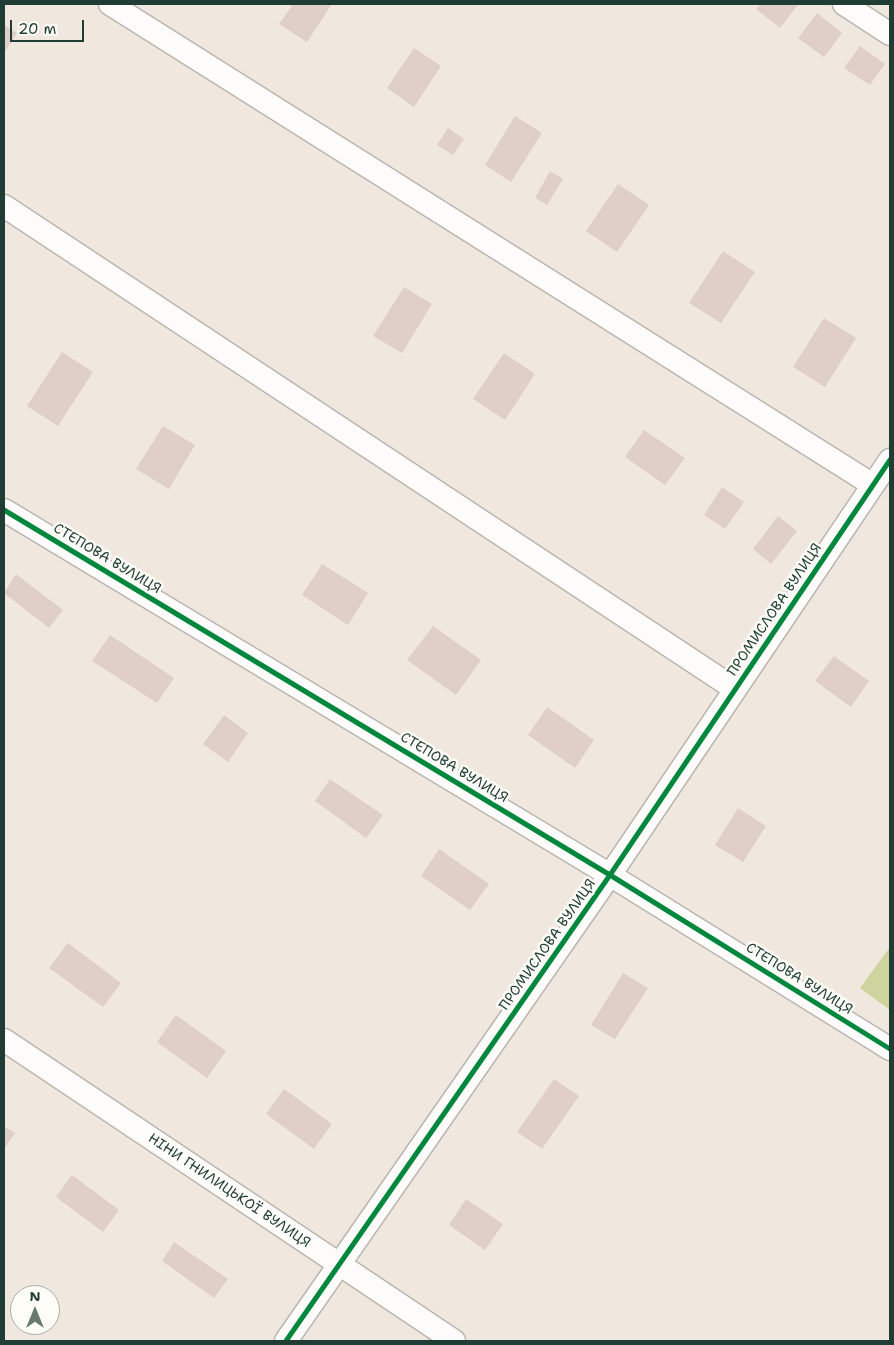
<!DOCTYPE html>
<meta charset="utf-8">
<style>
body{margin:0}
#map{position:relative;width:894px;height:1345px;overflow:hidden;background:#f0e8de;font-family:"Shantell Sans",sans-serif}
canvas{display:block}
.frame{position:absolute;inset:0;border:5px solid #1f3d34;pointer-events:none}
.north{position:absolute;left:10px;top:1285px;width:50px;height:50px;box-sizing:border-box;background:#fdfcf7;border:1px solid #a4b0a9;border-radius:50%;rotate:0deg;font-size:14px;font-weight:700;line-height:20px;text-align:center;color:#1f3d34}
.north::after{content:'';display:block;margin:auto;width:18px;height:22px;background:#687970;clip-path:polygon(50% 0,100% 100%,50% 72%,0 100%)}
.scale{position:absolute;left:10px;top:20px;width:74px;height:22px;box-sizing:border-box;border:2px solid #1f3d34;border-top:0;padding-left:6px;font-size:15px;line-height:18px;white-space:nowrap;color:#1f3d34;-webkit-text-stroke:4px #fdfcf7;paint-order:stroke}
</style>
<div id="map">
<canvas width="894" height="1345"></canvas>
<div class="frame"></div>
<div class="north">N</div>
<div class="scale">20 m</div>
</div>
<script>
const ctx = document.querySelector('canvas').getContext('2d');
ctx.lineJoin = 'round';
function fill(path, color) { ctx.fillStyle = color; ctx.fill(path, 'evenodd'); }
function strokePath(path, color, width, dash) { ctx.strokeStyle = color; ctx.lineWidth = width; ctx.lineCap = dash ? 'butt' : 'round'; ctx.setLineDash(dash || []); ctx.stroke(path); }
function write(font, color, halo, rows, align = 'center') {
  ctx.font = font + ' "Shantell Sans",sans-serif'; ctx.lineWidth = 5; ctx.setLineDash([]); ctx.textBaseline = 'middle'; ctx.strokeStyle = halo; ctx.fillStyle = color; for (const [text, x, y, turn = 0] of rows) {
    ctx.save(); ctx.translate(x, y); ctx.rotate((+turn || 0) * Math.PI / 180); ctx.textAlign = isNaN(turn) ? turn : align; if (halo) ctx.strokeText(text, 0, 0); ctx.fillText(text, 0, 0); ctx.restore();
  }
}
const green = new Path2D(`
 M890 947V1010L860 988Z`);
const building = new Path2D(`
 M293 4H332L307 42 279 24Z
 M761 4H796L798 5 780 28 756 9Z
 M817 13 842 33 824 57 798 38Z
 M4 25 17 33 4 53Z
 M860 46 885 64 870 85 844 68Z
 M414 48 441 66 414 107 387 88Z
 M515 116 542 133 511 182 485 165Z
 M448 128 464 139 453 155 437 145Z
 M550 171 563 179 547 205 535 198Z
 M618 184 649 205 617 252 586 231Z
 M723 251 755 272 721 323 689 303Z
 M404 287 432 304 402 353 373 336Z
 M824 318 856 338 825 387 793 367Z
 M62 352 93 372 58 426 27 406Z
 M504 353 535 374 505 420 473 399Z
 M163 426 195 445 169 489 136 469Z
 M644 430 685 458 665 485 625 457Z
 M722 487 744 502 725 529 704 515Z
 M778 516 797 531 771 564 753 549Z
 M322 564 368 593 348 625 302 595Z
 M16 574 63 610 49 628 4 593Z
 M433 626 481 660 456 695 407 660Z
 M110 635 174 678 157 703 92 661Z
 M834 656 869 681 851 707 815 681Z
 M547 707 594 740 575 768 528 735Z
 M224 715 248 733 228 762 203 744Z
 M330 779 383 815 366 838 315 801Z
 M738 808 766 826 743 862 715 845Z
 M439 849 489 884 470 910 421 876Z
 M68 943 121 983 103 1007 49 968Z
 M623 973 648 988 615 1039 591 1025Z
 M176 1015 226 1051 207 1078 157 1042Z
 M554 1079 579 1096 542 1149 517 1132Z
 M284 1089 332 1124 314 1149 266 1114Z
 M4 1126 15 1133 4 1149Z
 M72 1175 119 1210 103 1232 56 1197Z
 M466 1199 503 1224 485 1250 449 1225Z
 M174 1242 228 1279 214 1298 162 1261Z`);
const street = new Path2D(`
 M110 4 873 485
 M844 4 890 34
 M4 206 735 689
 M4 510 610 875 890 1049
 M4 1040 454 1341
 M286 1341 610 875 890 460`);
const cycleway = new Path2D(`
 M4 510 610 875 890 1049
 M286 1341 610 875 890 460`);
const streetNames = [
 ["СТЕПОВА ВУЛИЦЯ",107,559,31],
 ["ПРОМИСЛОВА ВУЛИЦЯ",775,610,-56],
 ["СТЕПОВА ВУЛИЦЯ",454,768,31],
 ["ПРОМИСЛОВА ВУЛИЦЯ",548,945,-55],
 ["СТЕПОВА ВУЛИЦЯ",799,979,32],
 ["НІНИ ГНИЛИЦЬКОЇ ВУЛИЦЯ",229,1191,34]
];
fill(green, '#ced49d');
fill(building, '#dfcfc8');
strokePath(street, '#b9b6b0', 25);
strokePath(street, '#fdfcfa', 22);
strokePath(cycleway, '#00873e', 5);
write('14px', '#1f3d34', '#fdfcf7', streetNames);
</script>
